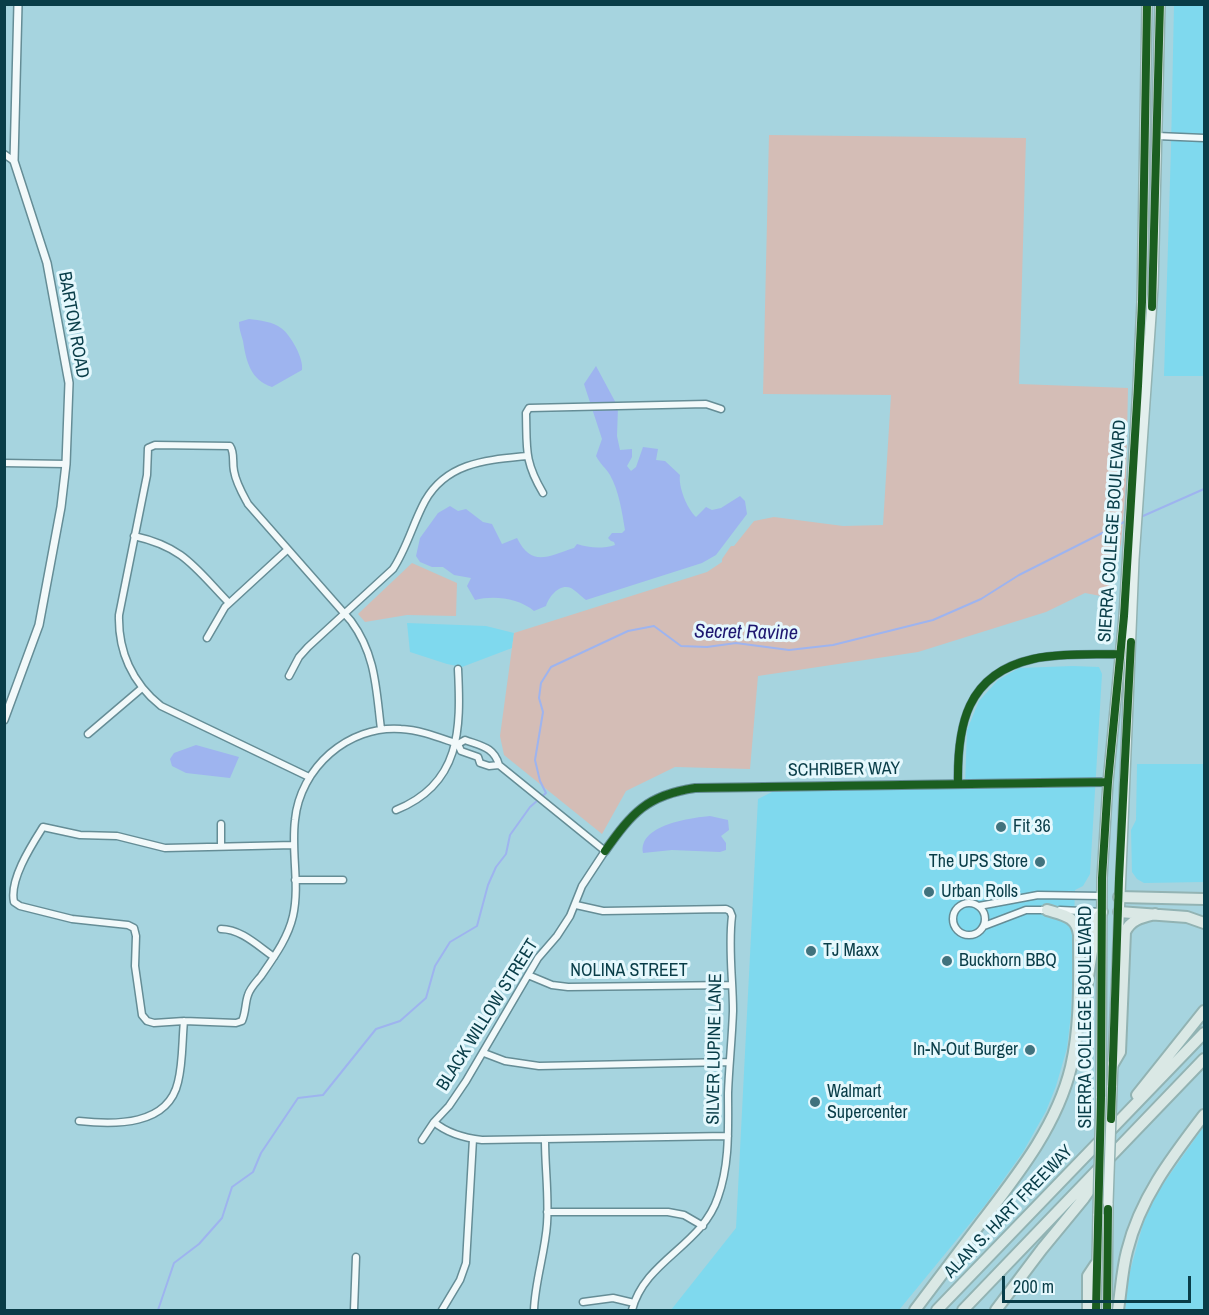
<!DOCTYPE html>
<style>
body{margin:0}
#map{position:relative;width:1209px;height:1315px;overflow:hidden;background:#a6d4df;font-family:"Archivo Narrow",sans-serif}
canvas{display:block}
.frame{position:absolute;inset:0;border:6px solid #093d48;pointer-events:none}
.scale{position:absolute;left:1002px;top:1276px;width:189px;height:27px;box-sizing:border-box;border:3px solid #093d48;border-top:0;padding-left:8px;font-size:18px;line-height:21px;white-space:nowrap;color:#093d48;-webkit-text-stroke:4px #e5f8fd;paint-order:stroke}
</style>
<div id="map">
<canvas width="1209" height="1315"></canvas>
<div class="frame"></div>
<div class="scale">200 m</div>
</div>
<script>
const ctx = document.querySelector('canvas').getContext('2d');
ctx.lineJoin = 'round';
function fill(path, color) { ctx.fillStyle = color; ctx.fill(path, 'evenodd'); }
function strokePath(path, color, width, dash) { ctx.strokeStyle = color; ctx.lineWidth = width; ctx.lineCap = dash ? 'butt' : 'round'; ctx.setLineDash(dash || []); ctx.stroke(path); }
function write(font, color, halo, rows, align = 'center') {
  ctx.font = font + ' "Archivo Narrow",sans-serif'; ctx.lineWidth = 6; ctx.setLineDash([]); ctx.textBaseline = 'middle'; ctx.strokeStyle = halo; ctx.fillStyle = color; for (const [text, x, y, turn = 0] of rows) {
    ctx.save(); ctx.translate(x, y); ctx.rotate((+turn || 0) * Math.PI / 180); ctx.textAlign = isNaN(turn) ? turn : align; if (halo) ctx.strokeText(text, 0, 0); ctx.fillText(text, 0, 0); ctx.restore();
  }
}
const built = new Path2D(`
 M1174 5H1204V376H1164L1171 148Z
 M407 623 486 626 514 633 512 648 462 667 447 664 410 652Z
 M1073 666 1099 667 1102 674 1090 874 1083 886 1075 890 1071 1014 1067 1048 1056 1086 1046 1111 1023 1152 986 1204 899 1310H671L736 1228 758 799 772 792 965 786 967 730 979 701 998 680 1019 668Z
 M1137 764H1204V882L1144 883 1137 879 1132 872 1131 830 1136 820Z
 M1204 1126V1310H1125L1129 1275 1143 1224 1156 1194Z`);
const green = new Path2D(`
 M769 135 1026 138 1019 384 1128 388 1126 484 1121 544 1106 597 1085 593 1046 612 918 652 758 676 750 769 675 767 626 791 602 834 504 755 500 736 514 633 707 572 722 562V559L731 546H734L754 521 774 517 843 526 883 525 891 395 763 394Z
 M412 563 457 583 456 616 407 615 365 622 358 614Z`);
const water = new Path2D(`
 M249 319C259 320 274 322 281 328 291 335 304 359 302 370L272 387C250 380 246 360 243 341 241 334 239 329 239 322Z
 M596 366 618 407 617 436 620 450 632 449V457L627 466 631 471 636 467 643 447 658 449 656 460 665 461 680 475C678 486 687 509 696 517L706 507 712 510 721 508 740 496 745 501 747 514 716 555 702 563 586 600C582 597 576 591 571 588 560 583 549 596 546 606L534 611C519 598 493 595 475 600L467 586 471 578 454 575 443 567H432L420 562 416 556 420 538 438 513 450 506 458 511 466 509 483 522 492 524 502 544 517 538C532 568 548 556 574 548L577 544C589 548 602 549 615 545L614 542 611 541 608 538 612 533H622L625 530C622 512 619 491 610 475 606 468 600 464 596 456L602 439 584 384Z
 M196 745 239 757 230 778 186 773 172 766 170 759 174 753Z
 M710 816 728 820 729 830 721 836 726 843V850L720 852 672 850 643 853C638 825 690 818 710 816Z`);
const stream = new Path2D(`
 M1143 516 1204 489
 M158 1310 174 1263 199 1244 222 1218 232 1187 253 1172 261 1153 298 1098 323 1095 376 1029 400 1021 426 998 435 966 450 942 477 926 488 885 496 867 506 854 510 835 530 807 546 793 540 781 535 760 543 712 539 698 541 683 551 667 628 631 654 626 681 646 707 647 736 643 789 650 833 645 933 620 981 599 1019 575 1124 522`);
const minor = new Path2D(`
 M1157 136 1204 138
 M4 154 14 161
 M4 463 66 464
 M543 493C524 461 527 449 526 413L529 408 706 404 721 409
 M134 536C184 547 195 568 229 603
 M207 638 225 607 287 550
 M289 676 299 657 308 647 393 569C407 548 413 523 425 501 447 462 487 460 527 456
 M88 734 142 688
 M458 744 465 740C481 746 494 747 499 765L605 851 582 886 570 916 557 936 538 958 466 1081 449 1106 434 1122C447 1133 464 1138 482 1140L728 1136
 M309 777 161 706C132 683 118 651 119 615L147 475 148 448 155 445 230 446C235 453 232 462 234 471 236 483 242 493 248 504L351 621C376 655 376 689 381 729
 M958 784C957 726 966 674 1033 659 1060 653 1092 655 1120 654
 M396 810C461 784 461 729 458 669
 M221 824V846
 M294 845 165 848 117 836 80 835 43 827C31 846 9 880 14 902L20 906 72 919 128 925 134 928 136 936 135 966 142 1015 147 1021 154 1023 184 1021 236 1023 242 1021C246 1012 245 1003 248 995 250 988 257 981 261 976 274 957 288 938 293 916 300 885 291 852 295 820 300 768 348 725 401 729 421 730 440 738 458 744L461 751 478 757 480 763 489 766 499 765
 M295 880H343
 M953 919a16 16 0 1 1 32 0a16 16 0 1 1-32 0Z
 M576 905 603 911 726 909 730 911 732 916C728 947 733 980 733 1011 732 1039 729 1066 728 1093 728 1128 730 1163 718 1197 702 1246 645 1260 632 1310
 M979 906 1038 895 1102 896
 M1060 910 1102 912
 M984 926 1026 910H1049
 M221 929C241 929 258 946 274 957
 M528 975 552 985 568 987 732 985
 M484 1053 505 1061 539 1066 729 1062
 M79 1121C115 1125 168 1126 178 1082 183 1062 182 1041 184 1021
 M422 1140 434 1122
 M547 1212H668L684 1215 703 1226
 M583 1302 613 1298 634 1303
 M354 1310 356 1257
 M442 1310 460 1280 466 1263 473 1139
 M534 1310C535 1281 545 1253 547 1224 549 1196 545 1168 545 1140`);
const tertiary = new Path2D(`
 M4 720 39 625 61 507 66 464 69 383 47 263 14 161 18 4
 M605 851C632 813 647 795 695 788L1108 782`);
const primary = new Path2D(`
 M1112 1087 1134 559 1153 287 1160 4
 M1101 1098 1102 878 1108 782 1124 616 1138 386 1142 302 1147 4
 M1096 1310 1098 1214
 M1107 1310 1108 1203`);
const motorway = new Path2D(`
 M1119 897 1204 899
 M1119 912 1187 917 1204 923
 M1084 1003 1097 919 1102 912
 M1113 1064 1120 1052 1125 932C1131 919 1143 917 1155 914
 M1137 1095 1204 1011
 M915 1310C938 1280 960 1250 983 1220 1019 1173 1057 1125 1071 1067 1081 1024 1079 978 1079 935 1077 916 1063 915 1047 910
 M937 1310 1204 1033
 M963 1310 1204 1059
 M996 1310 1042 1249 1084 1198 1100 1175
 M1088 1310V1276L1096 1264
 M1118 1310C1121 1291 1122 1270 1127 1251 1140 1198 1172 1157 1204 1115`);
const primaryBridge = new Path2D(`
 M1108 1203 1112 1087
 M1098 1214 1101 1098`);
const cycleway = new Path2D(`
 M1152 307 1160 4
 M958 784C957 726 966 674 1033 659 1060 653 1092 655 1120 654
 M605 851C632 813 647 795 695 788L1108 782
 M1111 1119 1119 879 1131 642
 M1096 1310 1101 1098 1102 878 1108 782 1124 616 1138 386 1142 302 1147 4
 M1107 1310 1108 1209`);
const markers = [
 [1001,827,6,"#40727d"],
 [1040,862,6,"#40727d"],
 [929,892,6,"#40727d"],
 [811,951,6,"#40727d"],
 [947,961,6,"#40727d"],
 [1030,1050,6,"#40727d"],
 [815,1102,6,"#40727d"]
];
const streetNames = [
 ["BARTON ROAD",73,325,80],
 ["SIERRA COLLEGE BOULEVARD",1113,531,-86],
 ["SCHRIBER WAY",844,770,-1],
 ["NOLINA STREET",629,971],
 ["BLACK WILLOW STREET",488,1015,-58],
 ["SIERRA COLLEGE BOULEVARD",1086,1017,-90],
 ["SILVER LUPINE LANE",715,1049,-89],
 ["ALAN S. HART FREEWAY",1009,1212,-46]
];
const poiNames = [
 ["Fit 36",1013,827],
 ["The UPS Store",1028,862,"right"],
 ["Urban Rolls",941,892],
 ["TJ Maxx",823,951],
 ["Buckhorn BBQ",959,961],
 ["In-N-Out Burger",1018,1050,"right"],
 ["Walmart",827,1092],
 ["Supercenter",827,1113]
];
const waterNames = [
 ["Secret Ravine",746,633,1]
];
fill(built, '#7fd9ee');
fill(green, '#d4bdb6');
fill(water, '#9eb4ef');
strokePath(stream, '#9eb4ef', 2);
strokePath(minor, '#658d96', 9);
strokePath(tertiary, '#658d96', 10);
strokePath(primary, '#92b3b3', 12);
strokePath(motorway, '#92b3b3', 14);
strokePath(minor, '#f2f9fa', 6);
strokePath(tertiary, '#f2f9fa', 7);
strokePath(primary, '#e3efed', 9);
strokePath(motorway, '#dae8e5', 10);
strokePath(primaryBridge, '#92b3b3', 12, []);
strokePath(primaryBridge, '#e3efed', 9);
strokePath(cycleway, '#1b5e20', 8);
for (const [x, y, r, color] of markers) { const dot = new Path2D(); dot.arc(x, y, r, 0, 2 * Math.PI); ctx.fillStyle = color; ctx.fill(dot); strokePath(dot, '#e5f8fd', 2); }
write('18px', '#093d48', '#e5f8fd', streetNames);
write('18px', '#093d48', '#e5f8fd', poiNames, 'left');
write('italic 20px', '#1e1770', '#e5f8fd', waterNames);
</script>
